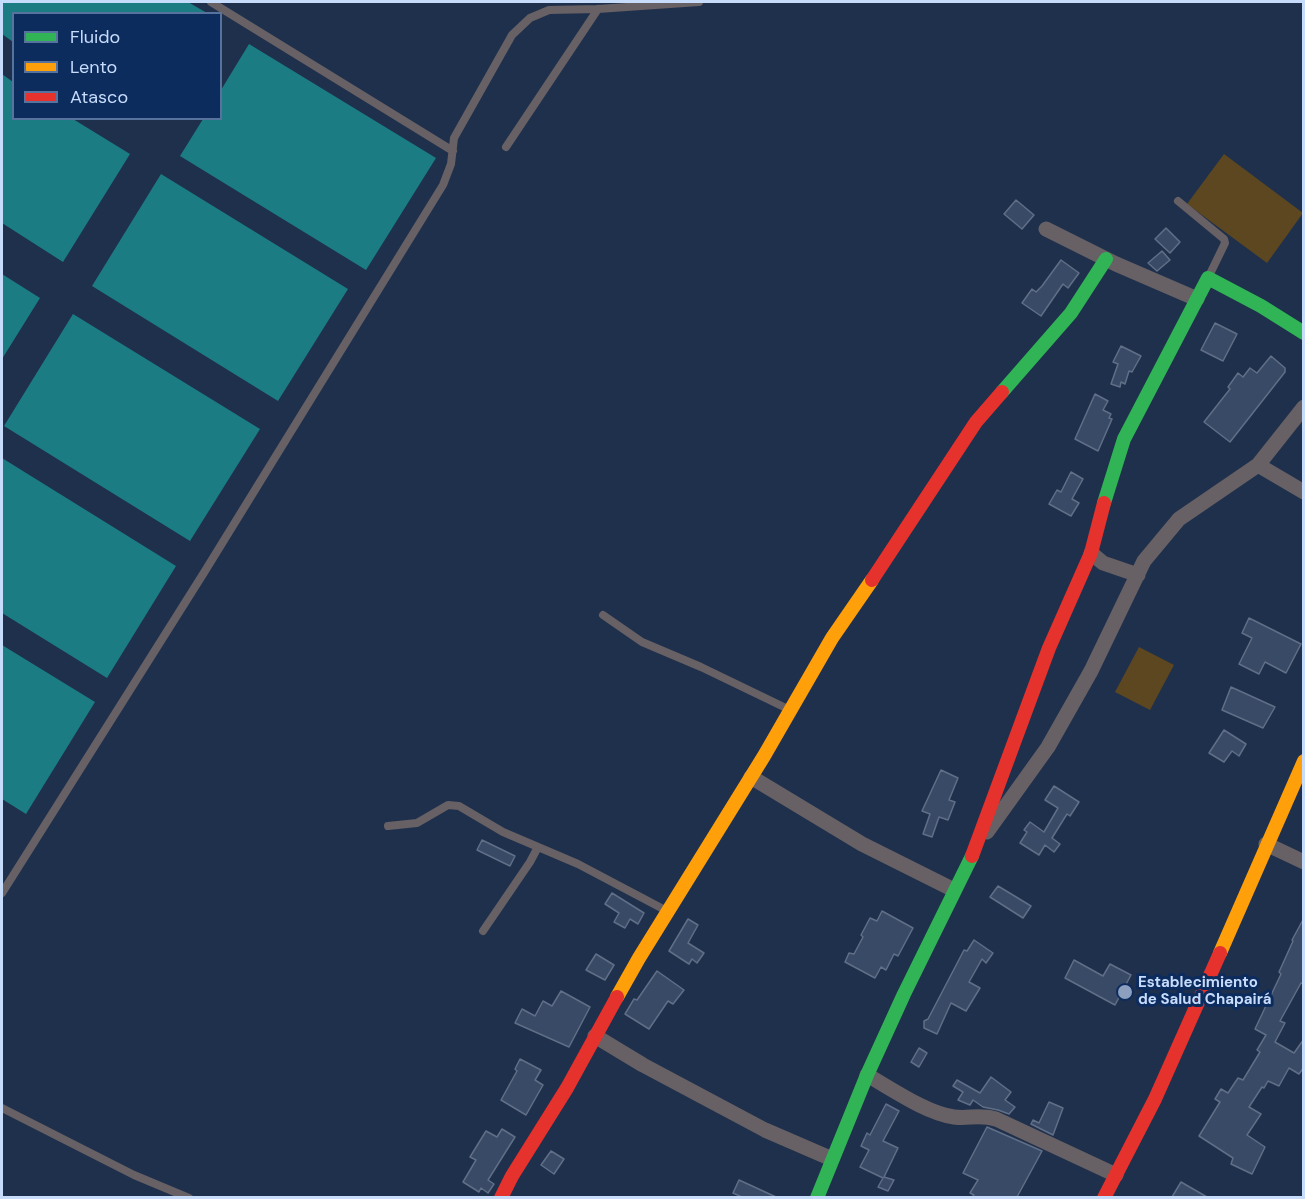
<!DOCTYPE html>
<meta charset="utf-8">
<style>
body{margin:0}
#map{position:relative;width:1305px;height:1199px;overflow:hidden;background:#1f304c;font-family:"DM Sans",sans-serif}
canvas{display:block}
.frame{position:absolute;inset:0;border:3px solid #c7dbfb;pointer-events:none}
.legend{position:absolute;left:12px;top:12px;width:210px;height:108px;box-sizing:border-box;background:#0d2c5e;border:2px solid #57729d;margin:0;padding:8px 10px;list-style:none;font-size:18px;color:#c7dbfb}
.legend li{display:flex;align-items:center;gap:12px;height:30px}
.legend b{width:30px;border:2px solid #57729d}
</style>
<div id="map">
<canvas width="1305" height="1199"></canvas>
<div class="frame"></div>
<ul class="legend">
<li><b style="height:8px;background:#30b455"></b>Fluido</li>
<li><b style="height:8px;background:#ff9f0a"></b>Lento</li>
<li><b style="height:8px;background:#e5322d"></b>Atasco</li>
</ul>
</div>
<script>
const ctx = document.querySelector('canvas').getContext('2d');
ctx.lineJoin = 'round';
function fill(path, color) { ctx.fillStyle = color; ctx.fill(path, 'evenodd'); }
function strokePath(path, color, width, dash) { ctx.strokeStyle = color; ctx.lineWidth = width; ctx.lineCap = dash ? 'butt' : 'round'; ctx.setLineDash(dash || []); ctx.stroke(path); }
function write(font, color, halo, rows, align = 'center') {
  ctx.font = font + ' "DM Sans",sans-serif'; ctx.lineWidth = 6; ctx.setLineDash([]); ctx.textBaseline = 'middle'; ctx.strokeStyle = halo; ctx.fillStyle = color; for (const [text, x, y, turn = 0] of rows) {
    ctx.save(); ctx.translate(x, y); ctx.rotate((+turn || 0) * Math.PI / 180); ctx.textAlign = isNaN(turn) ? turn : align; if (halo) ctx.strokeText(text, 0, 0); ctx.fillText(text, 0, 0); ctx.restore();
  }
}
const green = new Path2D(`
 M1224 154 1303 213 1267 263 1187 204Z
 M1139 647 1174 665 1150 710 1115 692Z`);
const water = new Path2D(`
 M2 2H188L207 13 14 14 13 42 2 34Z
 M249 44 436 158 366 270 180 156 203 119 220 118 221 90Z
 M2 74 13 82 14 118 73 119 130 154 63 262 2 223Z
 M161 174 348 289 278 401 92 286Z
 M2 274 40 298 2 359Z
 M73 314 260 429 190 541 4 426Z
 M2 458 176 566 107 678 2 613Z
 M2 645 95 702 26 814 2 799Z`);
const building = new Path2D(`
 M1016 200 1034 215 1022 229 1004 214Z
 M1166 228 1180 242 1170 253 1155 239Z
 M1162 251 1170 260 1157 271 1148 263Z
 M1061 260 1079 273 1068 288 1063 284 1041 316 1022 303 1032 289 1036 292 1042 286Z
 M1215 323 1237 334 1223 361 1201 350Z
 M1121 346 1141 356 1132 372 1129 371 1125 384 1121 382 1120 387 1111 384 1118 364 1113 362Z
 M1271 356 1285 368V372L1230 442 1204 422 1230 389 1228 387 1238 373 1243 377 1250 368 1257 373Z
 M1095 394 1108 401 1103 410 1111 414 1109 418 1112 419 1098 451 1075 439Z
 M1071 472 1083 479 1072 499 1079 503 1071 516 1049 504 1057 490 1061 492Z
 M1249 618 1301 644 1286 673 1265 662 1259 674 1239 664 1252 638 1242 633Z
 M1231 687 1275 707 1263 728 1222 710Z
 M1224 730 1246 744 1239 756 1232 751 1224 762 1209 753Z
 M941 770 958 778 949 800 955 802 948 820 939 817 932 837 923 834 930 814 922 811Z
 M1054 786 1079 802 1070 816 1067 814 1052 838 1060 844 1054 852 1045 845 1039 855 1020 843 1027 832 1024 830 1030 822 1044 832 1058 808 1045 800Z
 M482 840 515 856 510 866 477 850Z
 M998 886 1031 906 1023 918 990 897Z
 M612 893 644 913 638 924 630 919 625 928 614 922 619 913 605 904Z
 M882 911 913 928 898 956 894 954 886 970 881 967 875 978 845 962 849 953 854 954 863 937 861 935 870 918 877 921Z
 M1304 918V984L1301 983 1280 1021 1285 1023 1275 1042 1294 1053 1304 1039V1067L1299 1074 1289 1068 1279 1086 1268 1081 1264 1088 1262 1087 1249 1107 1261 1114 1247 1135 1265 1147 1252 1174 1231 1164 1233 1158 1199 1136 1220 1102 1215 1099 1221 1089 1228 1093 1238 1078 1243 1080 1260 1052 1257 1050 1266 1035 1255 1029 1281 974 1279 972 1293 941 1292 940Z
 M688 919 698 925 688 943 704 953 697 963 692 959 689 964 669 951Z
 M974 940 993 953 986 963 982 959 969 982 980 988 966 1011 951 1003 937 1034 924 1028V1021L928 1019 964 950 967 951Z
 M596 954 614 965 605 980 586 970Z
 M1074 960 1103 976 1110 964 1131 975 1115 1005 1065 978Z
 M657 971 684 990 673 1004 668 1001 649 1029 625 1014 634 999 637 1000Z
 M561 991 590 1007 569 1047 515 1023 522 1009 535 1016 543 1001 552 1006Z
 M919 1048 927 1053 919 1067 911 1062Z
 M520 1059 541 1070 535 1080 543 1085 526 1115 501 1100 517 1071 515 1069Z
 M991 1077 1011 1092 1005 1100 1015 1107 1009 1114 998 1110 983 1107 973 1100 970 1105 958 1100 963 1092 953 1086 957 1080 980 1093Z
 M1049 1102 1063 1108 1053 1135 1031 1124 1033 1120 1039 1123Z
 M886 1104 899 1111 883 1141 898 1148 884 1177 894 1180 888 1191 878 1187 883 1178 860 1167 869 1150 861 1146 867 1133 870 1135Z
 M987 1127 1042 1151 1017 1197H972L974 1195 970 1193 978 1180 963 1173Z
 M502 1129 515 1137 488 1180 494 1184 488 1193 481 1188 479 1192 463 1182 476 1160 470 1157 486 1131 497 1137Z
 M551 1151 564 1159 554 1174 541 1165Z
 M739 1180 750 1185 776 1197H742L733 1193Z
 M1181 1182 1207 1197H1172Z`);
const lane = new Path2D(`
 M211 2 453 151
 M506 147 598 9
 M1178 201 1224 239 1225 243 1209 276
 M603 615 642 642 701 667 788 709
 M388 826 417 823 448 805 459 806 503 832 578 864 667 911
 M2 893 205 571 443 185 451 164 454 138 512 35 530 18 549 10 598 9 699 2
 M483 931 530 862 538 847
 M2 1108 134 1175 189 1198`);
const street = new Path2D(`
 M1046 229 1116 264 1197 299
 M1258 465 1304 492
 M1091 553 1103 563 1138 575
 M751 777 862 844 954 890
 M987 832 1048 747 1091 671 1144 561 1179 519 1258 465 1304 407
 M1266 844 1304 862
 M595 1036 643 1065 765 1130 832 1159
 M867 1075C892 1089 926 1113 954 1117 969 1119 979 1114 996 1119L1116 1175`);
const fast = new Path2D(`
 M1002 392 1071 313 1106 259
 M1104 503 1124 439 1208 278 1261 306 1304 333
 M817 1198 867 1075 904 994 972 856`);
const slow = new Path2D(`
 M1220 953 1304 761
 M617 997 639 958 764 756 832 638 872 580`);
const jam = new Path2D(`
 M872 580 976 422 1002 392
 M972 856 1049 648 1091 553 1104 503
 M501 1198 512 1176 567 1088 617 997
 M1104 1198 1155 1099 1220 953`);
const markers = [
 [1125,992,8,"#8c9fbe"]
];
const poiNames = [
 ["Establecimiento",1138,983],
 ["de Salud Chapairá",1138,1000]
];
fill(green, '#5c4720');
fill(water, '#1b7c83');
fill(building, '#394a67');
strokePath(building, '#606f87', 1.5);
strokePath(lane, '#676064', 8);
strokePath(street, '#676064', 15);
strokePath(fast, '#30b455', 14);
strokePath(slow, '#ff9f0a', 14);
strokePath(jam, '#e5322d', 14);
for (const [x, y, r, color] of markers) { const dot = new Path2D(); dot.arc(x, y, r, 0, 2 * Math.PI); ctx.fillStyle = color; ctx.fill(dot); strokePath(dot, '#0d2c5e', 2); }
write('bold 15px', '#c7dbfb', '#0d2c5e', poiNames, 'left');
</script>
